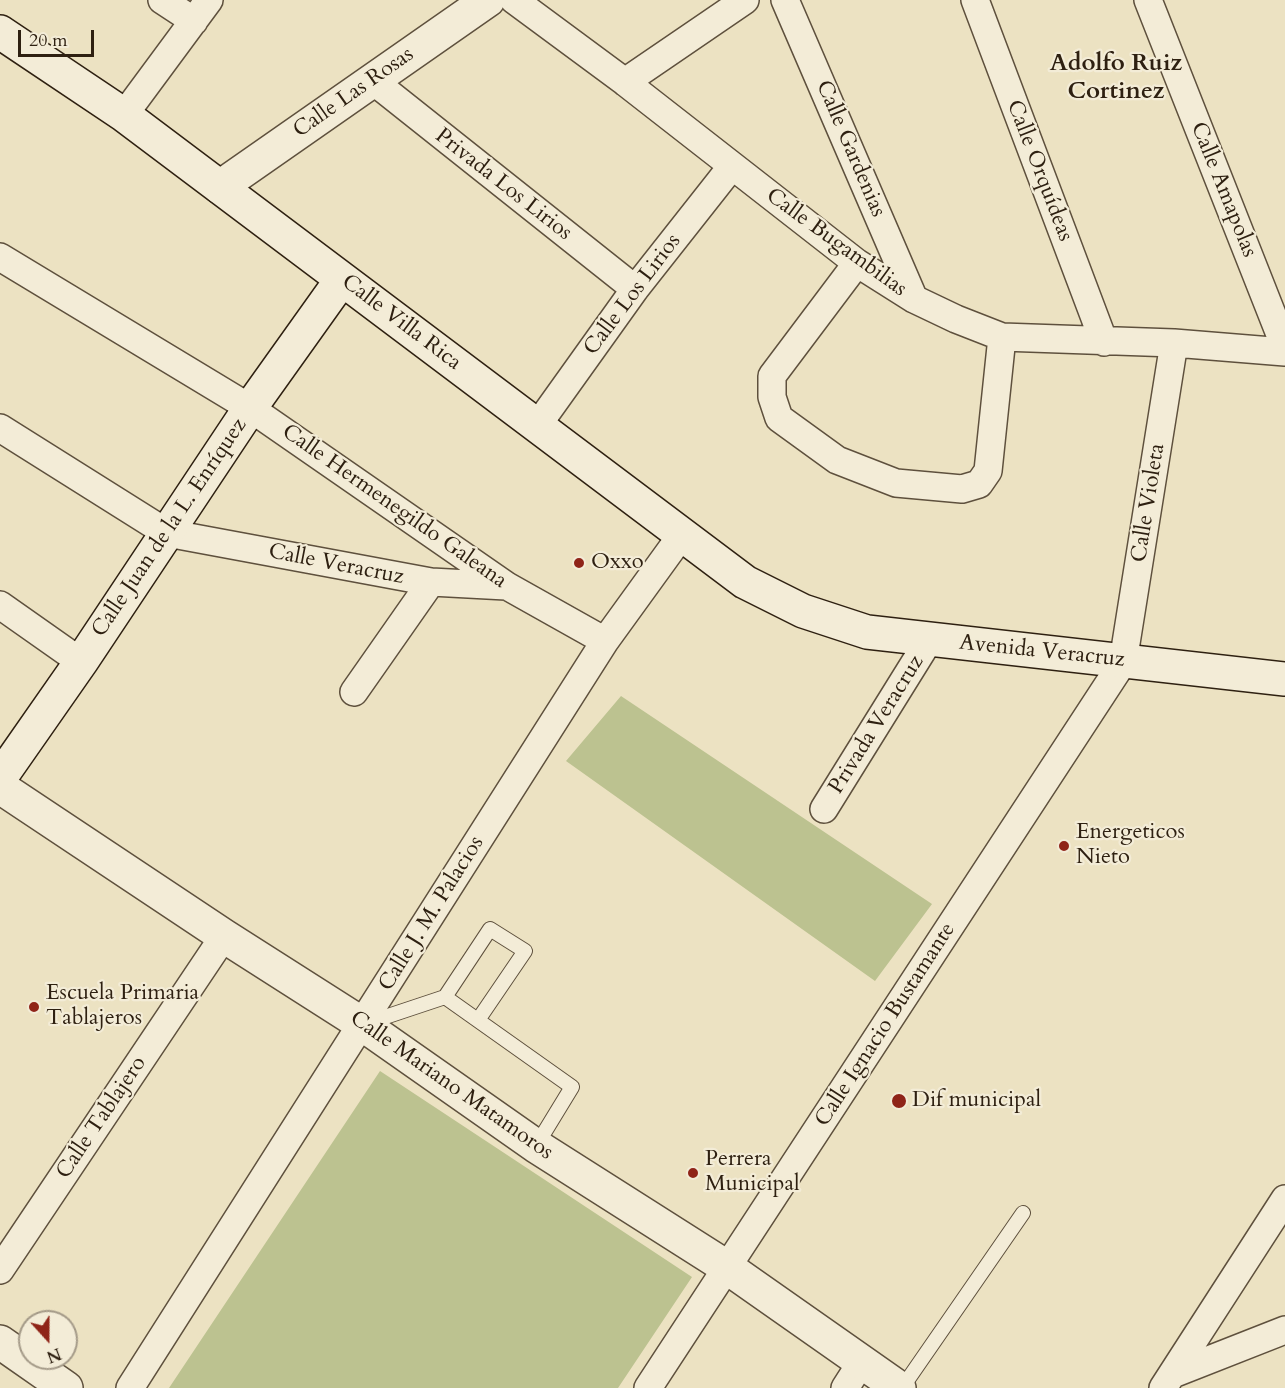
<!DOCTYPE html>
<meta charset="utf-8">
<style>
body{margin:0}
#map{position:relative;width:1285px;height:1388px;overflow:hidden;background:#ece2c2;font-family:Cardo,serif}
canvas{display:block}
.north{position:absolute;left:18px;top:1310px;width:60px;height:60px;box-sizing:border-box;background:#f3ecd7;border:2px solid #a49a88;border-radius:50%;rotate:159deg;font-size:16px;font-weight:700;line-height:24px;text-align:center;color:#2e2011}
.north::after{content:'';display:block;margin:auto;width:21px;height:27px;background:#8f2418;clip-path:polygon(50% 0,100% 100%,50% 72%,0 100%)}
.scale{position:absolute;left:18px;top:30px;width:76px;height:27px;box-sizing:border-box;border:3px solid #2e2011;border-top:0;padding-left:8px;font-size:18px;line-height:21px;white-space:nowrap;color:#2e2011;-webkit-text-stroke:4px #f3ecd7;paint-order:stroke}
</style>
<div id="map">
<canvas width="1285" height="1388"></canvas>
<div class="north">N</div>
<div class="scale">20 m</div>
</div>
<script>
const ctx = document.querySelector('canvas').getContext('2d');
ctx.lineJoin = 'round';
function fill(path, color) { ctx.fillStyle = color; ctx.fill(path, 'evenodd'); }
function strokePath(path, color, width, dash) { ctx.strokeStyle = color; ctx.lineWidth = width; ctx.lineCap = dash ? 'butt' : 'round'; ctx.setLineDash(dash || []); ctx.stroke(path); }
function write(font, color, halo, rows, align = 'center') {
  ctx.font = font + ' Cardo,serif'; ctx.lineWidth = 4.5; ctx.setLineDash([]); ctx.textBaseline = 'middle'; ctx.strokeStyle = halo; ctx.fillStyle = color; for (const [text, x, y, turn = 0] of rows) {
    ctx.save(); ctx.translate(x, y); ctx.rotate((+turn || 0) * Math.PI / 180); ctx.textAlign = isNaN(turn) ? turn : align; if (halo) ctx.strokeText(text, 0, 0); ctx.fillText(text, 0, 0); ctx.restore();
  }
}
const green = new Path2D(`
 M621 696 932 904 875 981 566 761Z
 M380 1071 692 1277 618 1388H169Z`);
const service = new Path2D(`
 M445 997 490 929 525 951 478 1020
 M367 1023 445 997 572 1087 536 1146
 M902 1388 1023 1213`);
const minor = new Path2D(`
 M162 0 194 21
 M514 0 625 82 857 263 914 299 956 319 1002 337 1174 343 1285 352
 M785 0 914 299
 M975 0 1104 342
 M1148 0 1285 347
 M372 80 635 289
 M625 82 745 0
 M124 115 209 0
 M0 257 250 408 507 586 605 641
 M857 263 772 376V397L779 418 837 460 896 483 962 489 979 484 988 471 1002 337
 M537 426 635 289 732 166
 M0 428 167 533 431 582 506 586
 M0 605 81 662
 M354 692 431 582
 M824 809 929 640
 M0 1270 224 936
 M1173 1374 1285 1330
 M130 1388 605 641 681 536
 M648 1388 1123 662 1174 343
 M845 1388 861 1363
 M1163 1388 1285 1199`);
const tertiary = new Path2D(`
 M220 187 488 0
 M0 787 224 936 362 1024 536 1146 728 1268 899 1388
 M0 1342 66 1388`);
const secondary = new Path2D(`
 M0 32 124 115 745 582 803 611 867 632 1285 679
 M0 778 81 662 250 408 342 279`);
const markers = [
 [579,563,6,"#8f2418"],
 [1064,846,6,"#8f2418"],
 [34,1007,6,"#8f2418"],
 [899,1101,8,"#8f2418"],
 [693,1173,6,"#8f2418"]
];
const streetNames = [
 ["Calle Las Rosas",354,93,-35],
 ["Calle Gardenias",850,149,67],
 ["Calle Orquídeas",1039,171,69],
 ["Privada Los Lirios",503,185,38],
 ["Calle Amapolas",1223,190,68],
 ["Calle Bugambilias",836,243,36],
 ["Calle Los Lirios",633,295,-53],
 ["Calle Villa Rica",401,323,37],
 ["Calle Violeta",1149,503,-81],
 ["Calle Hermenegildo Galeana",394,507,35],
 ["Calle Juan de la L. Enríquez",170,528,-56],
 ["Calle Veracruz",336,565,11],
 ["Avenida Veracruz",1042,652,6],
 ["Privada Veracruz",877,725,-58],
 ["Calle J. M. Palacios",432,914,-58],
 ["Calle Ignacio Bustamante",886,1025,-57],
 ["Calle Mariano Matamoros",451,1086,35],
 ["Calle Tablajero",102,1118,-56]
];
const poiNames = [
 ["Oxxo",591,563],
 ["Energeticos",1076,833],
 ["Nieto",1076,858],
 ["Escuela Primaria",46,994],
 ["Tablajeros",46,1019],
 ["Dif municipal",912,1101],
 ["Perrera",705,1160],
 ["Municipal",705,1185]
];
const neighbourhoodNames = [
 ["Adolfo Ruiz",1116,64],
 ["Cortinez",1116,92]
];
fill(green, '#bcc290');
strokePath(service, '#5e503d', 16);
strokePath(minor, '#5e503d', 30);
strokePath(tertiary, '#5e503d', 36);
strokePath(secondary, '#2e2011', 36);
strokePath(service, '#f3ecd7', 14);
strokePath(minor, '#f3ecd7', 27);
strokePath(tertiary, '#f3ecd7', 33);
strokePath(secondary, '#f3ecd7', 33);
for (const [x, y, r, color] of markers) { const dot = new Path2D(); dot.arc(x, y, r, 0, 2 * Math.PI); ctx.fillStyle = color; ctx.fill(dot); strokePath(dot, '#f3ecd7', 2); }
write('22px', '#2e2011', '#f3ecd7', streetNames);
write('22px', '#2e2011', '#f3ecd7', poiNames, 'left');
write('bold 24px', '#2e2011', '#f3ecd7', neighbourhoodNames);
</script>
